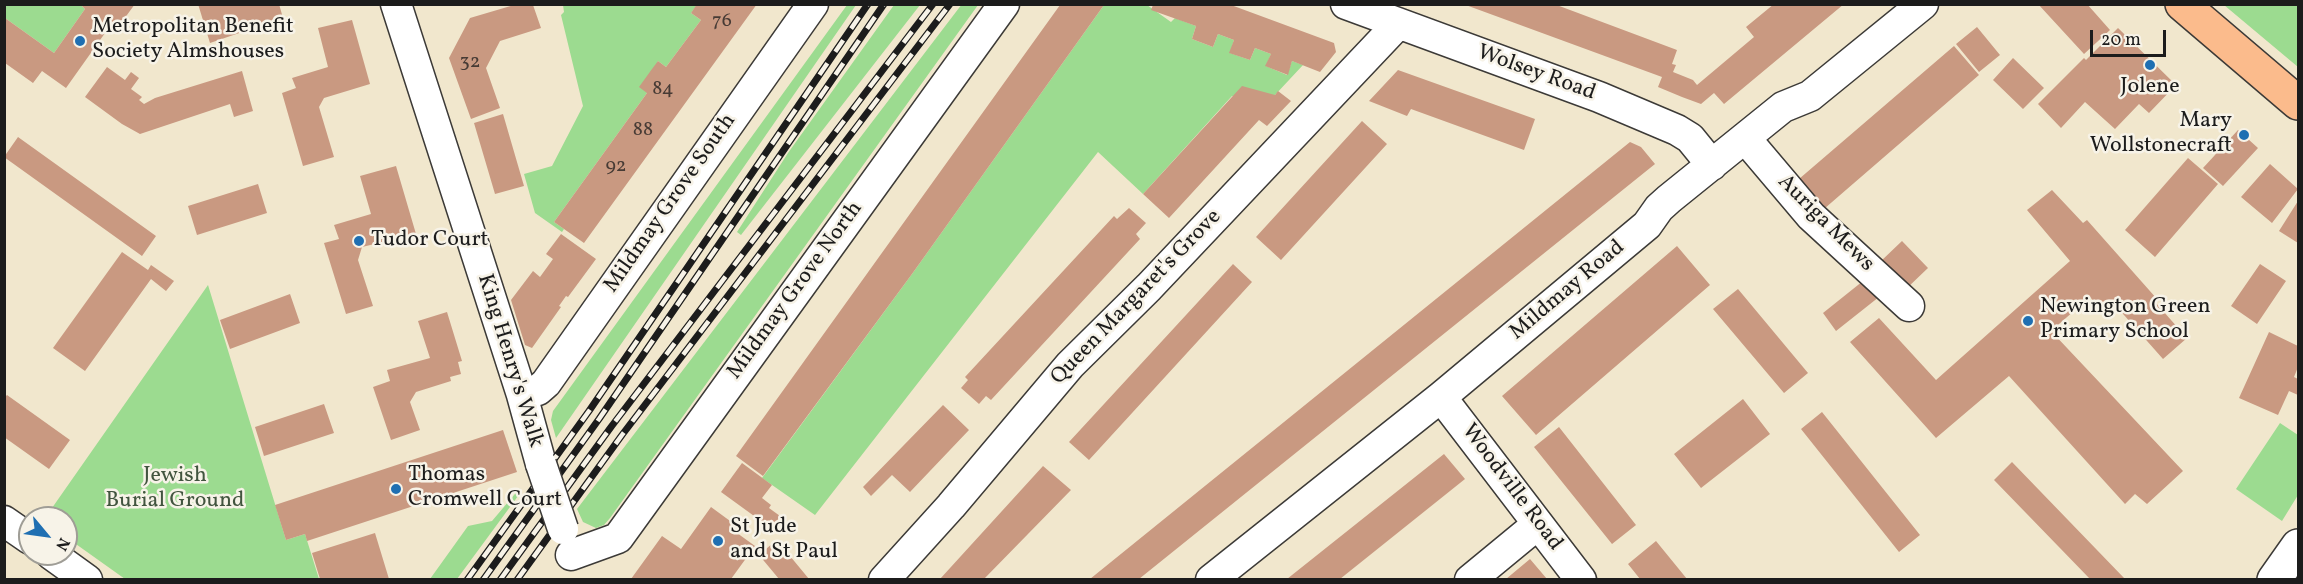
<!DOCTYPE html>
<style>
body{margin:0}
#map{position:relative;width:2303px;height:584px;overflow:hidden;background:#f1e7cd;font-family:Vollkorn,serif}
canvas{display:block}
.frame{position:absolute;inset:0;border:6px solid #1c1c1c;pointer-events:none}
.north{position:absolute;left:18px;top:506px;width:60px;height:60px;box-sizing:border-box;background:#f7f3e8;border:2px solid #9f9d96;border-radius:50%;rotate:119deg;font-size:16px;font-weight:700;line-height:24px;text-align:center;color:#1c1c1c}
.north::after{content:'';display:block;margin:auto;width:21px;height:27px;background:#1f6fb2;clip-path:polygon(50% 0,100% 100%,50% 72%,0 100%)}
.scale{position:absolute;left:2090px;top:30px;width:76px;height:27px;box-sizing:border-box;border:3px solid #1c1c1c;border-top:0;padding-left:8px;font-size:18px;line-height:21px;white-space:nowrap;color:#1c1c1c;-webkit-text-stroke:4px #f7f3e8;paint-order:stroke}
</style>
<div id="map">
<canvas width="2303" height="584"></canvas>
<div class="frame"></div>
<div class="north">N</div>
<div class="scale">20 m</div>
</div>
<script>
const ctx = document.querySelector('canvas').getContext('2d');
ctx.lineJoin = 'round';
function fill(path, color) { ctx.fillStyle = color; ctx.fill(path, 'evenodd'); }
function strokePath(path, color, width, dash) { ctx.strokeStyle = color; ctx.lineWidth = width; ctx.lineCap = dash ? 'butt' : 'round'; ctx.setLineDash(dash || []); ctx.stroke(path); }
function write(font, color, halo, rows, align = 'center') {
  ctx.font = font + ' Vollkorn,serif'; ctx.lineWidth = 5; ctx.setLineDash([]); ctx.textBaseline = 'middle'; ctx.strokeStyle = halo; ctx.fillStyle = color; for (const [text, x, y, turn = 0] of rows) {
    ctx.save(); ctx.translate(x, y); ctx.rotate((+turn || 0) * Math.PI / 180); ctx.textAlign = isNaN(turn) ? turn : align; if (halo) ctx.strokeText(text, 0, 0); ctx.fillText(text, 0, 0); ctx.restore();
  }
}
const green = new Path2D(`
 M80 4 85 9 54 53 5 18V5Z
 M962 4 978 5 610 518 604 525 596 528 583 522 577 509Z
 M563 5H697L691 13 701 20 666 67 658 61 647 93 554 222 564 229 562 232 535 213 524 174 552 166 583 106 561 15 564 12Z
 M847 5H856L556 438 551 420 553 411Z
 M894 5H920L741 235 737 232 788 153Z
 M1104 5H1147L1171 22 1175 18 1196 26 1192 39 1213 47 1218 34 1234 40 1230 53 1250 60 1255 48 1271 54 1266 66 1287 75 1292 61 1303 65 1275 95 1232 96 1143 194 1098 152 815 515 762 478 912 274Z
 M2224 5H2298V67Z
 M208 285 286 540 305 534 319 579H125L66 537V518H45Z
 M2280 423 2298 435V495L2282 521 2236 489Z
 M520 488 521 492 457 579H430L468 526 492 521Z`);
const building = new Path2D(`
 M80 4H135L116 30 110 26 66 88 42 71 33 83 5 63V18L54 53 85 9Z
 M198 4H279L283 18 210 43Z
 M697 4H757L584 243 554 222 647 93 639 87 652 69 658 61 666 67 701 20 691 13Z
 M1463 4H1554L1677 50 1672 64 1676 65 1673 72 1693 80 1697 85 1754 37 1746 27 1774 4H1844L1724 104 1714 93 1701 104 1682 97 1658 87 1662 77Z
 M2038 4H2087L2110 30 2084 54Z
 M514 5H533L541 28 500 41 486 68 500 108 471 119 449 58 470 18Z
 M1060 5H1104L912 274 763 476 736 456Z
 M1153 5H1231L1334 43 1336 52 1320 72 1292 61 1288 75 1265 66 1271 54 1255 48 1250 60 1229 53 1234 40 1218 34 1213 47 1192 39 1196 26 1151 10Z
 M352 20 370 84 324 98 319 107 334 157 303 166 282 93 296 88 292 78 328 67 318 28Z
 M1977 27 2000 55 1979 72 1956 44Z
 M2118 28 2176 85 2149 113 2139 104 2115 129 2085 102 2061 128 2038 104 2084 58 2086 60Z
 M1954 46 1979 75 1817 215 1792 185Z
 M2013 58 2044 88 2023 109 1993 80Z
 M107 67 125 80 131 72 139 78 131 89 142 97 139 100 144 104 155 98 242 71 253 111 234 117 230 104 140 134 122 124 85 97Z
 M1398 70 1535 119 1524 150 1411 109 1407 116 1369 101Z
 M1242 86 1275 95 1278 91 1291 101 1267 126 1259 120 1169 218 1143 194Z
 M503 114 524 186 495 194 474 123Z
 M1362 121 1387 144 1281 260 1256 237Z
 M2238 130 2258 148 2223 186 2203 168Z
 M18 137 156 236 142 256 4 157Z
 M1630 142 1641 147 1655 164 1139 579H1090Z
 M2188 158 2218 184 2155 257 2125 230Z
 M2270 164 2298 189 2272 223 2241 197Z
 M396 166 416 234 362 247 358 260 373 306 346 314 324 243 339 239 334 225 371 214 360 176Z
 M258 184 267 213 197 235 188 206Z
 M2052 190 2083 223 2087 220 2157 299 2155 302 2187 338 2163 359 2116 306 2106 315 2090 297 2051 331 2183 471 2147 504 2135 494 2125 504 2009 376 1936 438 1850 342 1879 318 1936 380 2070 261 2027 210Z
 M2298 201V243L2279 231Z
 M1129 208 1146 223 1136 234 1140 239 991 400 986 396 979 404 961 388 968 380 965 377 1114 216 1117 219Z
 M561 234 596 259 568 297 566 296 559 306 561 307 532 348 525 345 511 300 533 271 540 277 553 259 546 254Z
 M1902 241 1928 268 1906 289 1880 262Z
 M1677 246 1710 285 1536 435 1502 396Z
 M122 252 148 270 151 265 174 281 166 291 151 279 85 371 53 348Z
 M1233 264 1252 282 1089 460 1069 442Z
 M2260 264 2286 281 2257 324 2231 306Z
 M1868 277 1884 293 1836 331 1823 313Z
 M1738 289 1808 373 1784 393 1713 309Z
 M290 294 300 323 230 349 220 320Z
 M447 312 462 361 458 362 461 374 450 377 451 381 416 392 410 402 420 430 391 440 373 387 390 381 387 370 430 358 418 321Z
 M2269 332 2298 346V367L2294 377 2298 379V395L2289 391 2278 415 2239 398Z
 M7 395 70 440 49 469 4 437V398Z
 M1743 399 1770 434 1701 488 1674 454Z
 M324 404 334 433 264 456 255 427Z
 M943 405 969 430 910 492 892 475 871 496 863 487Z
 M1822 412 1920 535 1899 552 1801 429Z
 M1559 427 1636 525 1612 544 1534 447Z
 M503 430 517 472 307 541 305 534 286 540 275 505Z
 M1444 454 1465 479 1340 579H1287Z
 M2012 462 2125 579H2090L1994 480Z
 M742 463 772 485 762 498 771 505 769 508 780 516 772 529 721 492Z
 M1043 466 1071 490 984 579H940Z
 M711 507 741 529 737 533 755 546 731 579H631L662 536 681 549Z
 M375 533 389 579H320L312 553Z
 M1656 541 1687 579H1640L1628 564Z
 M773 543 786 559 790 556 809 579H779L759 555Z
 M1530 559 1547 579H1506Z`);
const minor = new Path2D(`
 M396 4 522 395 541 464
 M1346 4 1599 97 1677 130 1690 138 1712 165
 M1745 138 1811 216 1909 306
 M522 395 538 390 546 383 813 4
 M1441 397 1581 580
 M4 521 30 539
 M51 554 87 580
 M571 555 618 538 1004 4
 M884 580 951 506 1070 365 1149 287 1398 24
 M1211 580 1441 397 1647 225 1659 208 1669 199 1783 107 1810 96 1923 4
 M1470 580 1538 524`);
const tertiary = new Path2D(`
 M2274 580 2298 546`);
const primary = new Path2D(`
 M2182 4 2298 103`);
const rail = new Path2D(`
 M467 580 589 411 868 4
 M483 580 599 419 884 4
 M500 580 611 427 933 4
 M517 580 622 435 950 4`);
const minorBridge = new Path2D(`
 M541 464 563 529`);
const markers = [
 [80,41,6,"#1f6fb2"],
 [2150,65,6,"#1f6fb2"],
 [2244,135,6,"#1f6fb2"],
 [359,241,6,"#1f6fb2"],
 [2028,321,6,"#1f6fb2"],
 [396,489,6,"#1f6fb2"],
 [718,541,6,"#1f6fb2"]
];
const numberNames = [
 ["76",722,22],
 ["32",470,63],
 ["84",663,90],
 ["88",643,131],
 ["92",616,167]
];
const poiNames = [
 ["Metropolitan Benefit",92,28],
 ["Society Almshouses",92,53],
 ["Jolene",2150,88,"center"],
 ["Mary",2232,122,"right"],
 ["Wollstonecraft",2232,147,"right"],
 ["Tudor Court",371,241],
 ["Newington Green",2040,308],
 ["Primary School",2040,333],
 ["Thomas",408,476],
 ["Cromwell Court",408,501],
 ["St Jude",730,528],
 ["and St Paul",730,553]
];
const streetNames = [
 ["Wolsey Road",1536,74,20],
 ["Mildmay Grove South",671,204,-55],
 ["Auriga Mews",1825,224,45],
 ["Mildmay Grove North",796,291,-54],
 ["Mildmay Road",1568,291,-40],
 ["Queen Margaret's Grove",1137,298,-46],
 ["King Henry's Walk",509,361,73],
 ["Woodville Road",1511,488,53]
];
const parkNames = [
 ["Jewish",175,477],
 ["Burial Ground",175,502]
];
fill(green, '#9cdb90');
fill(building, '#c99981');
strokePath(minor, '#3c3a37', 33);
strokePath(tertiary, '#3c3a37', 36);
strokePath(primary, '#3c3a37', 36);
strokePath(minor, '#fff', 30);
strokePath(tertiary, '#fff', 33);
strokePath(primary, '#fbbb8c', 33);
strokePath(rail, '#1c1c1c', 7);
strokePath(rail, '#f7f3e8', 4.5, [14]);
strokePath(minorBridge, '#3c3a37', 33, []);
strokePath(minorBridge, '#fff', 30);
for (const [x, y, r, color] of markers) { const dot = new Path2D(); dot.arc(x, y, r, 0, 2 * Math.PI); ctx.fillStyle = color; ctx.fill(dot); strokePath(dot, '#f7f3e8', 2); }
write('20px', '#473b35', null, numberNames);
write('22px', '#1c1c1c', '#f7f3e8', poiNames, 'left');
write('22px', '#1c1c1c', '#f7f3e8', streetNames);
write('22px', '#42553f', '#f7f3e8', parkNames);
</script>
